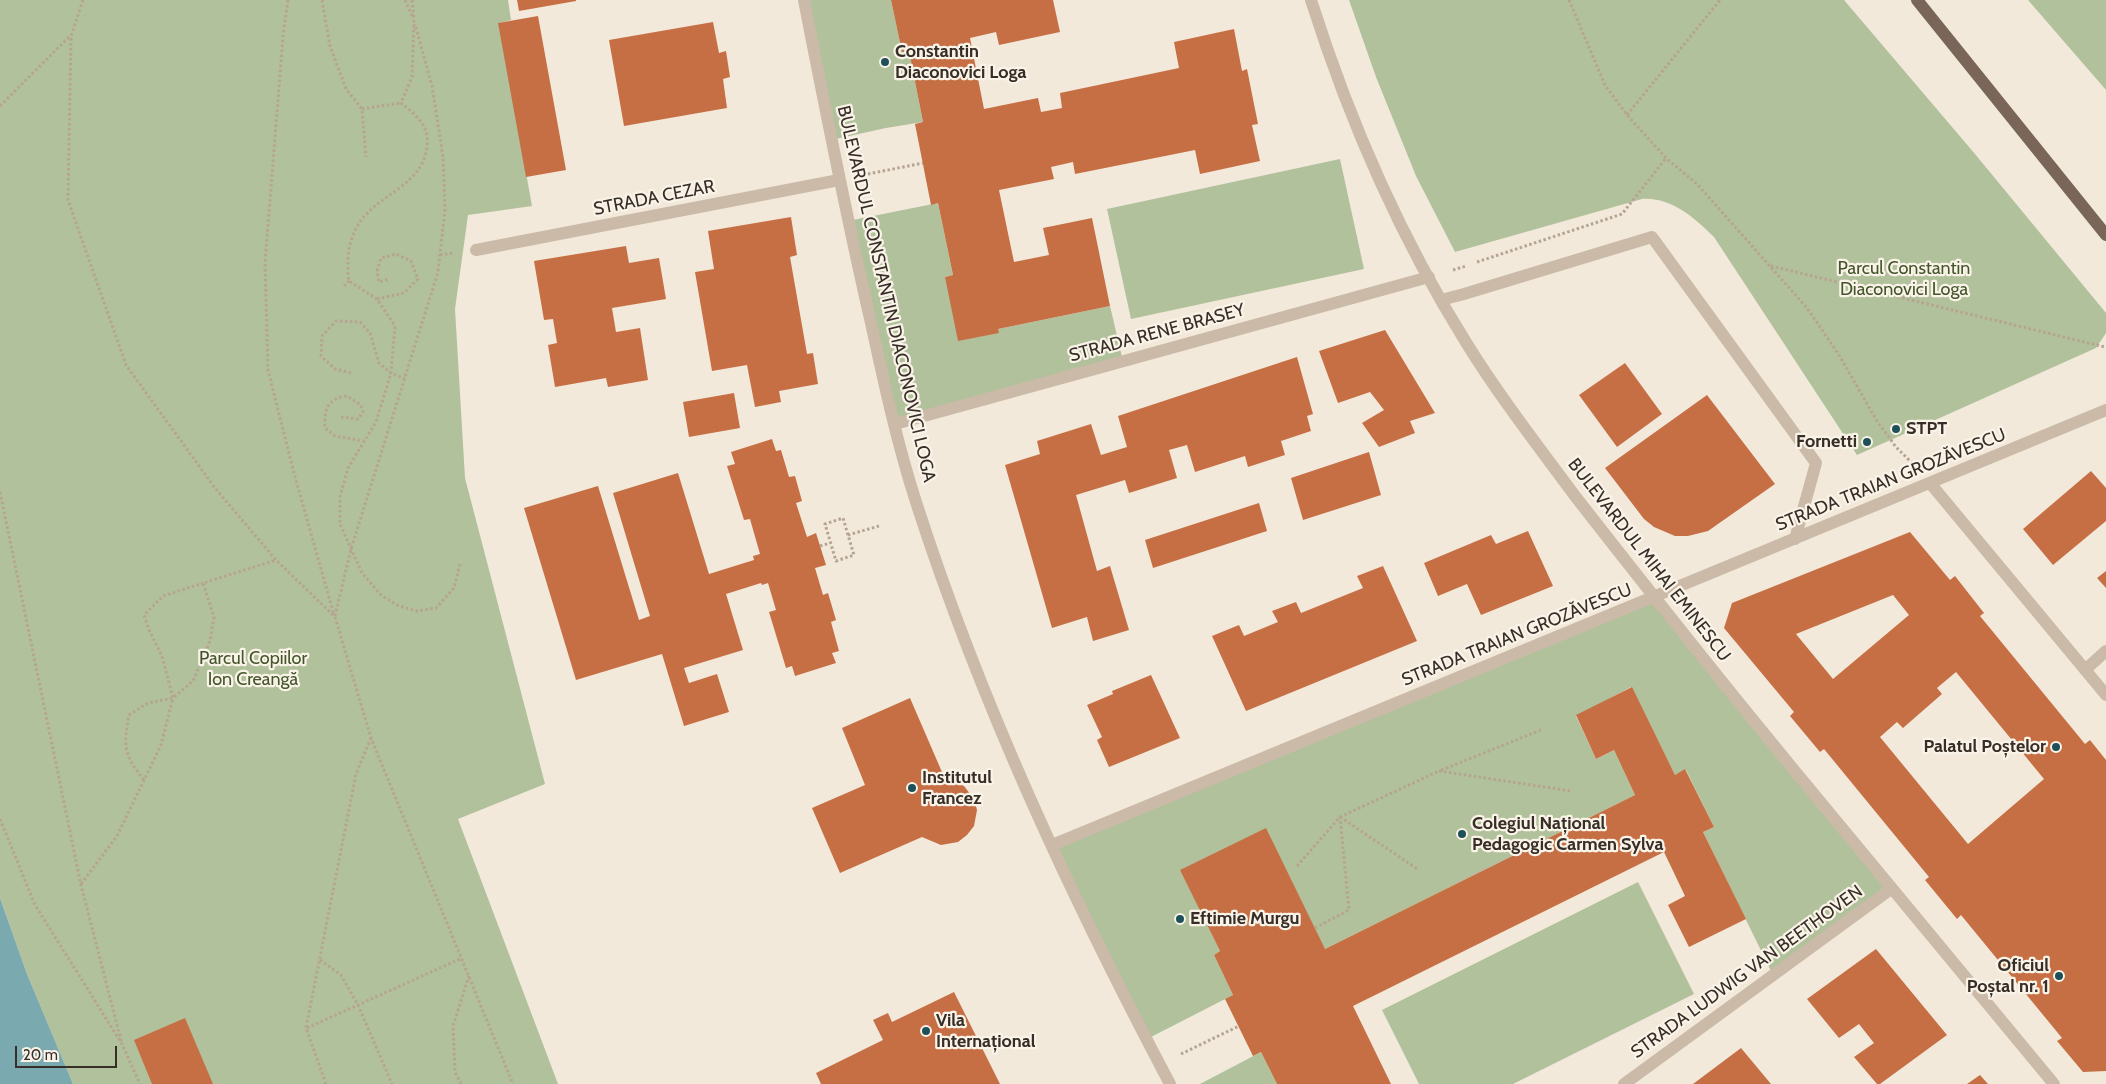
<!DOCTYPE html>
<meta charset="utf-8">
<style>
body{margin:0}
#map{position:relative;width:2106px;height:1084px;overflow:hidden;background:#f2e9db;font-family:Cabin,sans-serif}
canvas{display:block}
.scale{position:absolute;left:15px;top:1046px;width:102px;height:22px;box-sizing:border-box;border:2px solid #372e28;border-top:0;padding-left:6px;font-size:15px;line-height:18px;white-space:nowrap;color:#372e28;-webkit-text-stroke:4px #faf3e8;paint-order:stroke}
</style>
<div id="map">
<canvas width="2106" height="1084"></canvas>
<div class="scale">20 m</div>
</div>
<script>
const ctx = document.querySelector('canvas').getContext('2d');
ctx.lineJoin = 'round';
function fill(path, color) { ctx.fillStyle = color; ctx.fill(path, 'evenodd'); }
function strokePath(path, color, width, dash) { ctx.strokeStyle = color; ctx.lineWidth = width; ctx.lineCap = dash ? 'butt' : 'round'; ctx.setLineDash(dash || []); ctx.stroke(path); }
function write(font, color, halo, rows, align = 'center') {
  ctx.font = font + ' Cabin,sans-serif'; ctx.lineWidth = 4.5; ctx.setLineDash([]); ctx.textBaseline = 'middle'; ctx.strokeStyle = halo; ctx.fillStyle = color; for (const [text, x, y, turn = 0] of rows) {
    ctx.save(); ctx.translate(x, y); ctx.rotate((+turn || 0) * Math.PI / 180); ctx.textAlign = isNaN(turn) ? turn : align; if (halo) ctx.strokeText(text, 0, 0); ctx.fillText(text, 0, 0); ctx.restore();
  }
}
const green = new Path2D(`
 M0 0H508L511 20 499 23 532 206 468 215 455 309 465 478 545 784 458 819 558 1084H73L27 974 0 898Z
 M804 0H891L902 52 909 51 923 122 886 128 831 140Z
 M1349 0H1844L1975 154 2106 313V333L2096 348 1857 455 1714 237C1694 218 1672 197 1642 199L1455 252 1416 176 1376 77Z
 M2028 0H2106V90Z
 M1340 159 1364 269 1131 319 1107 209Z
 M938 203 953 275 945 277 998 329 1110 306 1123 361 895 424 848 221Z
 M1653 597 1891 889 1773 975 1703 832 1714 827 1686 770 1675 775 1631 687 1576 716 1596 759 1614 750 1635 795 1325 949 1181 870 1220 951 1214 955 1233 995 1147 1039 1052 845Z
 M1638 882 1694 994 1513 1084H1419L1382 1010Z
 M1261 1052 1277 1084H1200Z`);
const water = new Path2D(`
 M0 898 27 974 73 1084H0Z`);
const building = new Path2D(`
 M517 0H576V1L519 11Z
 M891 0H1053L1060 32 999 45 996 32 970 38 984 109 1038 98 1041 112 1062 108 1060 93 1179 68 1174 42 1234 29 1242 71 1247 69 1258 124 1252 125 1260 161 1200 174 1195 150 1075 174 1073 162 1051 167 1054 179 999 190 1014 262 1049 255 1043 228 1092 218 1110 306 998 329 999 333 958 341 945 277 953 275 938 203 931 205 915 124 923 122 909 51 902 52Z
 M538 16 566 170 526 177 498 23Z
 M713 22 719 53 726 51 730 77 723 79 727 108 624 126 609 40Z
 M791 217 797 255 790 257 807 354 813 353 818 384 779 391 781 402 755 407 747 365 712 371 695 272 714 269 708 231Z
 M626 246 629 263 659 258 666 299 612 308 616 332 640 328 648 380 608 387 606 378 555 387 548 345 557 343 553 319 544 320 534 261Z
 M1385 330 1435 413 1410 421 1415 433 1379 447 1362 423 1384 410 1370 392 1338 403 1319 351Z
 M1297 357 1313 414 1307 416 1311 431 1281 441 1285 455 1248 467 1245 456 1195 472 1187 445 1169 450 1177 478 1129 493 1125 480 1076 495 1097 571 1110 566 1129 630 1093 641 1087 617 1052 628 1005 465 1040 454 1037 441 1091 424 1101 455 1127 447 1118 416Z
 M1625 363 1662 414 1617 447 1579 395Z
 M734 393 740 428 689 437 683 402Z
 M1707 395 1775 484 1708 531 1688 536H1675L1654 527 1644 519 1605 468Z
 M772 439 776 451 781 450 789 477 795 476 802 501 796 503 807 537 816 533 826 565 815 568 823 595 828 593 836 620 831 622 839 651 832 653 836 663 795 676 792 666 786 668 769 612 776 610 768 583 762 585 761 583 726 594 743 650 684 668 689 683 717 674 729 712 684 726 662 654 576 680 524 508 598 486 639 620 650 616 613 493 678 473 709 574 754 560 753 556 760 554 750 519 744 520 727 466 735 464 731 452Z
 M1369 452 1381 495 1303 520 1291 478Z
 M2091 471 2106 488V521L2053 565 2023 529Z
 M1259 503 1267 531 1153 568 1145 540Z
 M1528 531 1553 586 1481 615 1467 584 1438 596 1424 563 1491 535 1496 544Z
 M1910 532 1950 580 1955 576 1984 613 1980 616 2085 744 2090 740 2106 760V1071L2083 1072 2057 1041 2062 1038 1961 915 1957 919 1925 880 1929 877 1824 749 1820 752 1790 716 1794 712 1724 628 1732 603ZM1893 595 1909 615 1833 679 1796 634ZM1956 672 2044 779 1968 844 1880 737 1897 722 1903 728 1942 694 1937 688Z
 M1383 566 1417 641 1246 711 1212 636 1239 625 1244 636 1278 622 1272 611 1296 602 1301 613 1363 588 1357 576Z
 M2106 571V588L2097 578Z
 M1151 675 1180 738 1109 767 1097 740 1102 737 1087 705 1113 694 1112 691Z
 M1632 687 1675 775 1685 769 1714 827 1703 832 1746 919 1689 947 1668 905 1685 896 1664 852 1353 1006 1391 1084H1277L1261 1052 1253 1056 1225 999 1233 995 1214 955 1220 951 1180 870 1266 828 1325 949 1635 795 1614 750 1596 759 1576 715Z
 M910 698 945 779 964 786 974 799 977 810 974 826 967 835 958 842 941 845 922 837 840 873 812 808 865 785 842 728Z
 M1876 949 1947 1035 1880 1084H1877L1854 1057 1874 1043 1859 1024 1839 1038 1807 999Z
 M954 992 1000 1084H821L816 1073 883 1040 873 1020 888 1013 892 1022Z
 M185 1018 213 1084H152L134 1040Z
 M1741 1048 1771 1084H1693Z
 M1980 1075 1988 1084H1967Z`);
const path = new Path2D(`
 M83 0 71 36 68 200 126 365 215 488 276 560 335 617 371 738 513 1084
 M288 0 283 37 265 263 268 370 294 473 334 615
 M322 0 330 46 346 89 362 109 366 157
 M405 0 412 16
 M412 0 414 19 412 77 401 103C415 114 430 126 427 146 423 187 376 194 358 225 348 242 346 262 349 281L377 299 395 326 391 373 376 422 348 468 340 497V524L362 573 381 595 399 606 417 611 436 608 454 588 460 564
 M1569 0 1605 85 1627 115 1666 158 1697 184 1807 308 1839 355 1877 421 1896 447 1912 463
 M0 106 70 36
 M362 109 401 103
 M1627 115 1720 0
 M863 175 923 163
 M440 255 453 253
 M1477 262 1622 214 1666 158
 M1771 266 2105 347
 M1453 270 1466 266
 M344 286 349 281
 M377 299 404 293 418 279 411 261 396 254 381 258 377 271 379 282 389 279
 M351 373 335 369 321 356 322 336 336 321 360 322 370 333 379 363 391 373 405 379
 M341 417 358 419 363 412 361 405 347 396C327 399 324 409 325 428L335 436 364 441
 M0 492 81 885 122 1044
 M848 535 843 518 825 524 836 561 854 555 848 535 879 526
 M820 546 830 543
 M335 616 351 549 438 272 445 209 443 157 432 86 415 24
 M1541 730 1439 771 1571 791
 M144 780C124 755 123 747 129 715L148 703 173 698 193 681 210 641 214 617 203 583 276 560
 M1340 817 1419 870
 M0 819 35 905 122 1044 140 1084
 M1297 866 1340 817 1439 771
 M81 884 117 836 161 745 173 698 162 656 149 630 144 615 163 596 203 583
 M1315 928 1349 910 1340 817
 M320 960 341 975 358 1005 392 1084
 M307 1028 462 958
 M1181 1054 1239 1026
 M326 1084 306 1028 356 774 371 738
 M461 1084 455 1072 453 1026 469 976`);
const minor = new Path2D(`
 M804 0C825 108 846 215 871 323 884 383 897 443 916 502 981 704 1071 897 1170 1084
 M1311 0C1349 120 1400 237 1467 344 1500 397 1538 446 1575 496 1628 564 1682 632 1736 699 1841 828 1947 956 2054 1084
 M476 250 839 180
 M1441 300 1464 294 1652 237 1816 463 1795 539
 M895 424 1429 277
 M1930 483 2106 695
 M2085 670 2106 651
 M1052 845 2106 410
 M1624 1084 1891 889`);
const major = new Path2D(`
 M1917 0 2106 235`);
const markers = [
 [885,62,5,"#1d5059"],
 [1896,429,5,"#1d5059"],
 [1867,442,5,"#1d5059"],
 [2056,747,5,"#1d5059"],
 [912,788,5,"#1d5059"],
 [1462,834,5,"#1d5059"],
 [1180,919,5,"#1d5059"],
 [2059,976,5,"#1d5059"],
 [926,1031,5,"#1d5059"]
];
const poiNames = [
 ["Constantin",895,52],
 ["Diaconovici Loga",895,73],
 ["STPT",1906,429],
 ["Fornetti",1857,442,"right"],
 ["Palatul Poștelor",2046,747,"right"],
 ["Institutul",922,778],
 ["Francez",922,799],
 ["Colegiul Național",1472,824],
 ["Pedagogic Carmen Sylva",1472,845],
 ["Eftimie Murgu",1190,919],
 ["Oficiul",2049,966,"right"],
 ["Poștal nr. 1",2049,987,"right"],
 ["Vila",936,1021],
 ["Internațional",936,1042]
];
const streetNames = [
 ["STRADA CEZAR",654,198,-11],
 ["BULEVARDUL CONSTANTIN DIACONOVICI LOGA",886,294,77],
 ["STRADA RENE BRASEY",1157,333,-15],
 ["STRADA TRAIAN GROZĂVESCU",1891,480,-22],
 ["BULEVARDUL MIHAI EMINESCU",1649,560,52],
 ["STRADA TRAIAN GROZĂVESCU",1517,635,-22],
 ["STRADA LUDWIG VAN BEETHOVEN",1747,972,-36]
];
const parkNames = [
 ["Parcul Constantin",1904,269],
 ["Diaconovici Loga",1904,290],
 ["Parcul Copiilor",253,659],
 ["Ion Creangă",253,680]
];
fill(green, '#b1c19b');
fill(water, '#7aa9b0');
fill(building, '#c76f44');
strokePath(path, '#b6a491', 3, [2.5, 2.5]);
strokePath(minor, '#cabaa7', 12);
strokePath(major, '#796659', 12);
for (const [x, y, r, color] of markers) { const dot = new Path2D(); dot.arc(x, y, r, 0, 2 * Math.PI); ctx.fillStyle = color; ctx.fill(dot); strokePath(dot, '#faf3e8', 2); }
write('bold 18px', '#372e28', '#faf3e8', poiNames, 'left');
write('18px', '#372e28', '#faf3e8', streetNames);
write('18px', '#43552b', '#faf3e8', parkNames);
</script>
